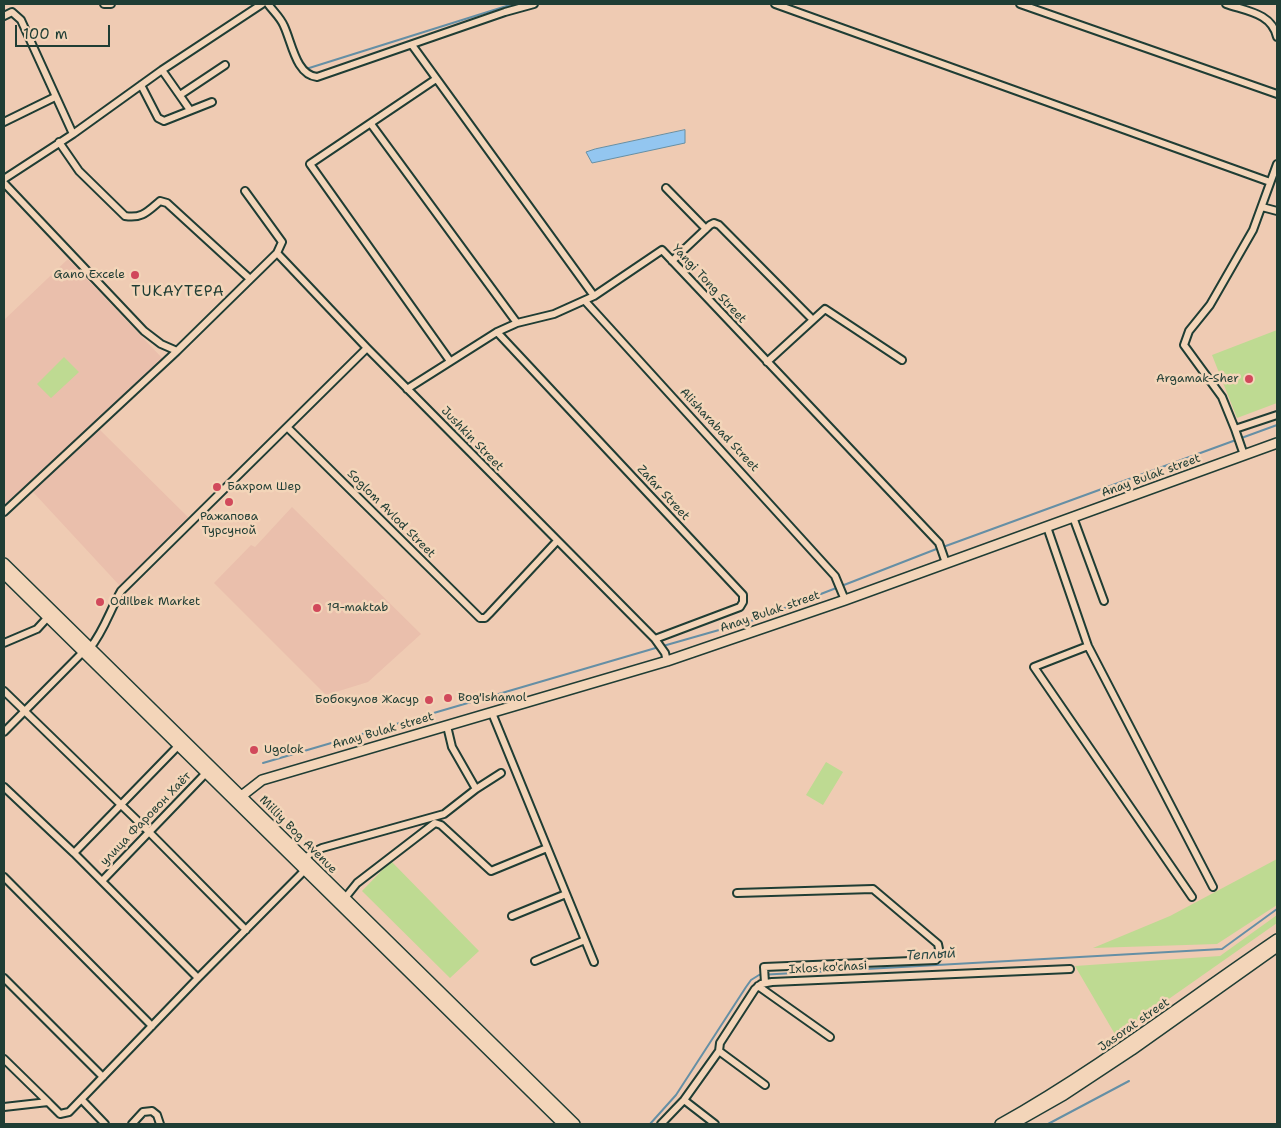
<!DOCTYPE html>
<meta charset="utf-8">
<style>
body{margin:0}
#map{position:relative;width:1281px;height:1128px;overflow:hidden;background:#efcbb3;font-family:"Shantell Sans",sans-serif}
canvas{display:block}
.frame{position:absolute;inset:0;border:5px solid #1f3d34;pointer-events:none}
.scale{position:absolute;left:15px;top:25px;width:95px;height:22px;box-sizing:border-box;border:2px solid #1f3d34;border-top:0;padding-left:6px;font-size:15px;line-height:18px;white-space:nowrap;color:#1f3d34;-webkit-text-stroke:4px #f3d5b9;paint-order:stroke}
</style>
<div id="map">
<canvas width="1281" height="1128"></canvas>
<div class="frame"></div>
<div class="scale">100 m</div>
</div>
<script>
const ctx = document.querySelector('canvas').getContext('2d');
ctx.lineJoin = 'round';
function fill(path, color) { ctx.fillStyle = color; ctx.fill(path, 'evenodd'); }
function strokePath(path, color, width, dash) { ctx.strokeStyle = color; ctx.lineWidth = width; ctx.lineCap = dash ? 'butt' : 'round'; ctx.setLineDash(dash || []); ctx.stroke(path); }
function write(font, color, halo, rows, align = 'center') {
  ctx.font = font + ' "Shantell Sans",sans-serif'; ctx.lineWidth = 5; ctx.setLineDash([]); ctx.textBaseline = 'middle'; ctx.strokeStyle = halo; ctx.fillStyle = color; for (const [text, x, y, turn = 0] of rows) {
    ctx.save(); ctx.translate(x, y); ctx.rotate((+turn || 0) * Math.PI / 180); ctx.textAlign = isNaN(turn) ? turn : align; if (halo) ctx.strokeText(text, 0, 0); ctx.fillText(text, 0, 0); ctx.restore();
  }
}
const built = new Path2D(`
 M68 259 163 359 4 507V320Z
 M98 428 190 519 120 586 33 492Z
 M292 507 421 634 368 682 326 695 214 583 251 545 255 547Z`);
const green = new Path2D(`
 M1277 330V403L1237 418 1212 355Z
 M64 357 79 372 51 398 37 384Z
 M826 762 843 772 823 805 806 795Z
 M1277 859V905L1217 944 1093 948 1170 916Z
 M391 861 479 951 450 978 362 891Z
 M1277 915V923L1116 1036 1075 966 1220 956Z`);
const water = new Path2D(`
 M685 130V143L592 163 586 152 595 149Z`);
const stream = new Path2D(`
 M306 69 513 4
 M943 547 1277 425
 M663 646 754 620 939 548
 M263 763 659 647
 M650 1124 676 1095 746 987 751 980 759 975 1222 949 1277 909
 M1048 1124 1129 1081`);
const street = new Path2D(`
 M104 4H111
 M268 4C273 11 281 18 284 26 292 43 296 75 317 77L505 12 534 4
 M775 4 1270 182
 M1020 4 1277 94
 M1226 4C1246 11 1272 13 1277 37
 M4 16 12 12 21 20 73 134
 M412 45 594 296
 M162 70 190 110
 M436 79 310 164 450 361
 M141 85 158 118 164 121 212 102
 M180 95 225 65
 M4 122 55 97
 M371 124 517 323
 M59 142 79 171 125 216C142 219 148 211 160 201L167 203 250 279
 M4 179 73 134 162 70 262 4
 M4 183 144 331 161 344 177 351
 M666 188 706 229
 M1262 207 1277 211
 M277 253 367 348 655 639 665 653 667 661
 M672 261 710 225 714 223 719 225 813 320
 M585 301 835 576 845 600
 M497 332 743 595V602L740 607 655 639
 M767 362 825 309 902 360
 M407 389 497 332 517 323 554 314 594 296 662 250 939 543 946 563
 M287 427 480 618H485L489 614 557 541
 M1235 429 1277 415
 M1244 455 1235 429 1222 397 1184 345 1189 331 1210 305 1253 230 1277 164
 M4 512 177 351 277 253 282 242 245 191
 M1073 517 1104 601
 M1047 527 1088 646 1213 887
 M4 643 37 629 48 617
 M1088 646 1034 667 1192 897
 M90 648C104 631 110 610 121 591L367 348
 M4 691 148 831 246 930
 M492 713 594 962
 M447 726 452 747 476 789
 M4 732 83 652
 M4 787 74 853 198 978
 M74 853 178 746
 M305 859 311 853 322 848 444 814 476 789 501 773
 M4 877 152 1026
 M102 881 206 773
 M737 893 873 889 938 944 940 954 936 960 764 967 765 983
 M345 898 357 883 435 823 441 825 491 871 547 848
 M512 916 566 894
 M535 961 585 940
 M4 978 103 1077
 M758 986 830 1037
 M719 1051 765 1085
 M4 1059 48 1102
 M82 1100 105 1124
 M684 1100 715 1124
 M4 1107 48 1102 60 1114 69 1112 198 978 305 870
 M132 1124 143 1112 152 1111 157 1115 160 1124
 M661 1124 684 1100 719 1051 720 1043 755 989 761 984 772 982 1070 969`);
const secondary = new Path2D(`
 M4 563 575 1124
 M4 574 563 1124
 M235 801 262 780 667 661 845 600 1277 443
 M1000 1124C1098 1069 1184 1002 1277 939
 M1013 1124 1064 1095 1132 1050 1277 947`);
const markers = [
 [135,275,5,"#d1495b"],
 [1249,379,5,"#d1495b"],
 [217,487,5,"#d1495b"],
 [229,502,5,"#d1495b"],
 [100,602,5,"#d1495b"],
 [317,608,5,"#d1495b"],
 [448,698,5,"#d1495b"],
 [429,700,5,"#d1495b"],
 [254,750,5,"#d1495b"]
];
const poiNames = [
 ["Gano Excele",125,275,"right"],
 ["Argamak-Sher",1239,379,"right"],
 ["Бахром Шер",227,487],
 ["Ражапова",229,517,"center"],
 ["Турсуной",229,531,"center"],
 ["Odilbek Market",110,602],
 ["19-maktab",327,608],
 ["Bog'ishamol",458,698],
 ["Бобокулов Жасур",419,700,"right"],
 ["Ugolok",264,750]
];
const streetNames = [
 ["Yangi Tong Street",709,284,47],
 ["Alisharabad Street",719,430,47],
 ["Jushkin Street",472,439,46],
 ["Anay Bulak street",1151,476,-20],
 ["Zafar Street",663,493,47],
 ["Soglom Avlod Street",391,514,45],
 ["Anay Bulak street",770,612,-19],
 ["Anay Bulak street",383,731,-16],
 ["улица Фаровон Хаёт",146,819,-46],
 ["Milliy Bog Avenue",298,835,45],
 ["Ixlos ko'chasi",828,968,-3],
 ["Jasorat street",1134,1025,-35]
];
const waterNames = [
 ["Теплый",931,955,-3]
];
const quarterNames = [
 ["TUKAYTEPA",178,292]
];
fill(built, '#eabfac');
fill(green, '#beda92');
fill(water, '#93c6f0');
strokePath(water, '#658fa5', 1);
strokePath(stream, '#658fa5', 2);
strokePath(street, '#1f3d34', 10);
strokePath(secondary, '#1f3d34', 12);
strokePath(street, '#f3d5b9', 6);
strokePath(secondary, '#f3d5b9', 9);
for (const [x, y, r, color] of markers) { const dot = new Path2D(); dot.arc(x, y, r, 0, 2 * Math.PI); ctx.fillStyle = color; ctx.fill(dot); strokePath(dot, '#f3d5b9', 2); }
write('12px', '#1f3d34', '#f3d5b9', poiNames, 'left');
write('12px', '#1f3d34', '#f3d5b9', streetNames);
write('italic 14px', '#2b4b47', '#f3d5b9', waterNames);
ctx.letterSpacing = '1px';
write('15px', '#1f3d34', '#f3d5b9', quarterNames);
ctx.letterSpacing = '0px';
</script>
